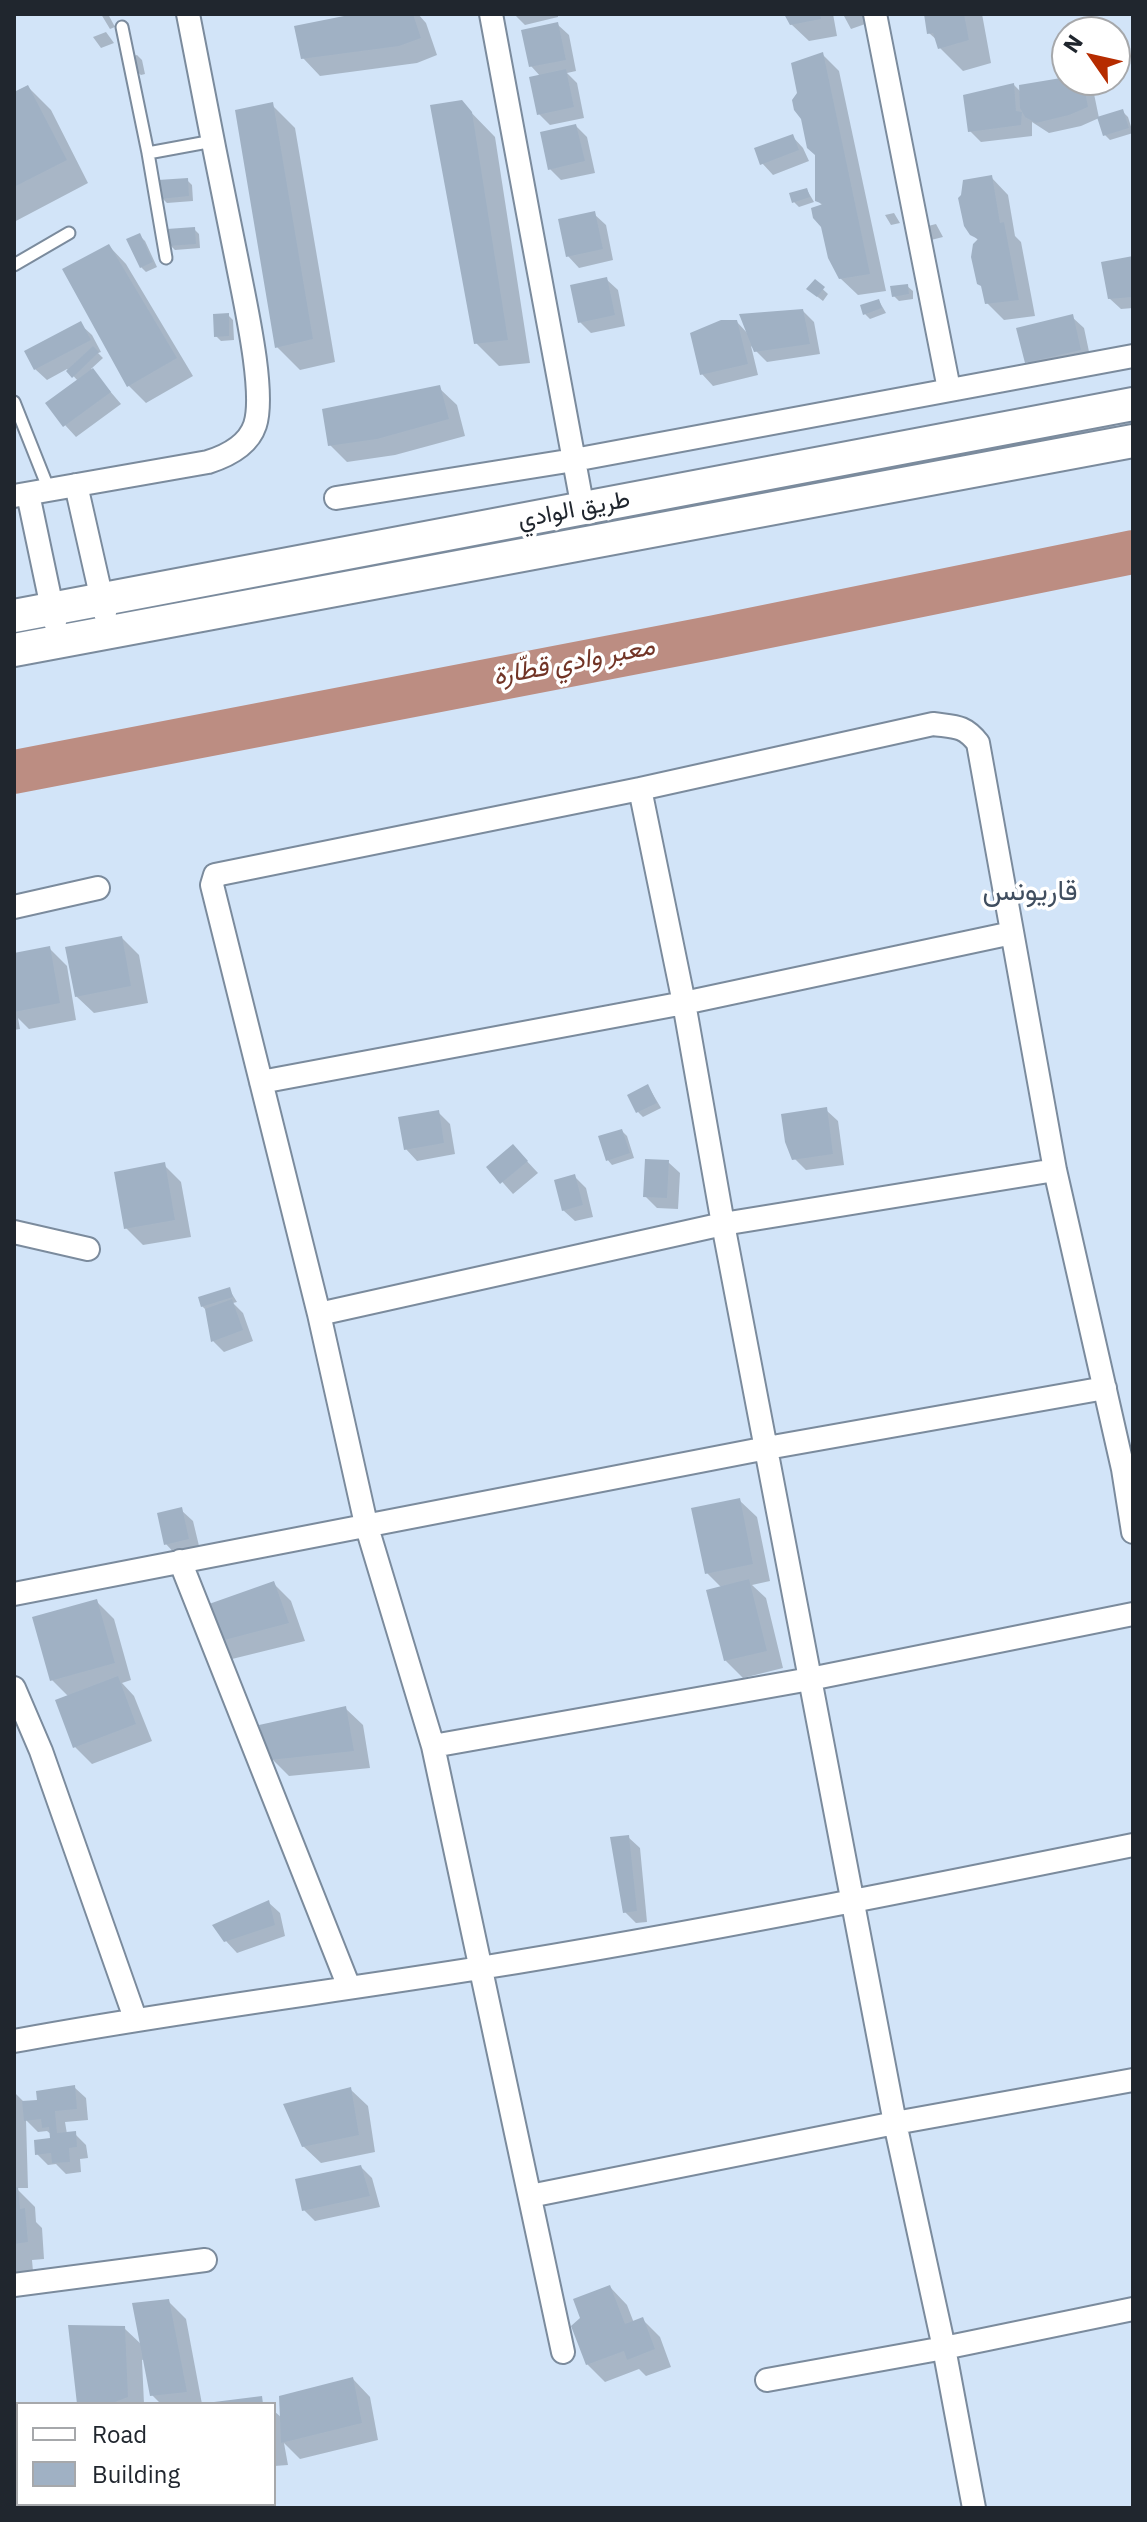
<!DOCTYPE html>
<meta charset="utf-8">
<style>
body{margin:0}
#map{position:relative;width:1147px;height:2522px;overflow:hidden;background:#d2e4f8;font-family:"IBM Plex Sans",sans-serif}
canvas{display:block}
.frame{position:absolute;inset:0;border:16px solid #20262e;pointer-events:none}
.legend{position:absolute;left:16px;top:2402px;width:260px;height:104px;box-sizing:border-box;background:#fff;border:2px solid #a6a8ab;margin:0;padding:10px 14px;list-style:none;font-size:24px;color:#20262e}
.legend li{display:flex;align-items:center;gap:16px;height:40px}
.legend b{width:40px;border:2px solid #a6a8ab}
.north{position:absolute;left:1051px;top:16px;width:80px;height:80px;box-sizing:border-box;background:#fff;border:2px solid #a6a8ab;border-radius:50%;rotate:304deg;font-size:22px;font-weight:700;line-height:32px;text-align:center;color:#20262e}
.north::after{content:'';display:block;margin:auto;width:28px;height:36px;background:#b62c00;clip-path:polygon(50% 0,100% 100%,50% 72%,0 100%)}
</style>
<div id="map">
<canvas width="1147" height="2522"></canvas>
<div class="frame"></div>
<ul class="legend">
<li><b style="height:10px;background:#fff"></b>Road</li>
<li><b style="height:22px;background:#a0b1c4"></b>Building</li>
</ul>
<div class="north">N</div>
</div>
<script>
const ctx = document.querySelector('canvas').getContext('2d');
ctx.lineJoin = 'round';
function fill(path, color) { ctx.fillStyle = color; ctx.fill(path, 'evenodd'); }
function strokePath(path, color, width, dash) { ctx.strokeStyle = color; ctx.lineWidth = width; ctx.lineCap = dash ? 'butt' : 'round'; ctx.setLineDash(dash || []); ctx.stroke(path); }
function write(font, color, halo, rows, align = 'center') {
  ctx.font = font + ' "IBM Plex Sans",Vazirmatn,sans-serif'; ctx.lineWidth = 7; ctx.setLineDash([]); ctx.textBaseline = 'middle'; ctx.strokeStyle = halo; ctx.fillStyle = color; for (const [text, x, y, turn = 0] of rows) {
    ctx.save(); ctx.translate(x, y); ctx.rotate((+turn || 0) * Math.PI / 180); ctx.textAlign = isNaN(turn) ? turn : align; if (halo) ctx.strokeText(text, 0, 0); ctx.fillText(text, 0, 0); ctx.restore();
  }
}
const shadow = new Path2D(`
 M101 14H108L115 27 110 29Z
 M365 14H418L426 23 437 55 417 63 320 76 303 58Z
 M514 14H558V17L525 25Z
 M786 14H833L837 36 809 41 791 24Z
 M852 14H863L868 23 851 29 844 16Z
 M926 14H982L991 63 963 71 940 48 938 41 929 33Z
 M557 24 569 35 576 71 567 73 577 83 584 118 550 125 539 114 541 77 531 66Z
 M106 32 114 43 101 48 93 37Z
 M822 54 839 71 886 291 858 295 840 278 823 206 817 200V154Z
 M137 55 142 60 145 74 141 75 135 70 133 56Z
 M1067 79 1084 80 1093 89 1099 118 1081 126 1049 133 1032 122V136L981 142 970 131 1014 85 1021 92Z
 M28 87 51 110 88 183 14 222V94Z
 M461 102 495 137 530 363 499 366 476 343Z
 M272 105 295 128 335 362 300 370 277 347Z
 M1123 112 1128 117 1133 133 1110 140 1105 135Z
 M576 126 587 137 595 173 561 180 550 169Z
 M792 136 803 148 809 161 773 175 762 163Z
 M991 177 1008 195 1015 236 1021 242 1035 316 1004 320 987 303 979 241 971 233Z
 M187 180 192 185 193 201 167 203 162 198Z
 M807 190 814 202 799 207 794 202Z
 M894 213 900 223 891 225 885 215Z
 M594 214 606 225 613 260 579 268 568 256Z
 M936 224 943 237 931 240 926 235 924 227Z
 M194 229 199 234 200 248 175 250 170 245Z
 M139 235 145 241 157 267 146 272 141 267Z
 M109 246 126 264 193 376 146 403 129 386 64 270Z
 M1133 258V308L1121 309 1109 298Z
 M606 279 618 290 625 326 591 333 580 322Z
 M815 282 828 294 823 301 814 294Z
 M907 286 913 291V299L899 301 894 296Z
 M879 301 886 313 870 319 865 314Z
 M803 311 814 322 820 354 767 362 751 346 758 375 713 386 702 374 737 322 749 335Z
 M228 315 233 320 234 340 221 341 216 336Z
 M1072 317 1084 328 1091 361 1038 373 1027 362Z
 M80 324 92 335 101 352 98 353 103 358 91 369 121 404 76 437 65 425 78 381 67 369 47 380 35 369Z
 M439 388 457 405 465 436 395 455 347 462 330 445Z
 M122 938 139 955 148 1003 94 1013 76 996Z
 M49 948 67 966 76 1020 29 1029 18 1018 20 1029 14 1030V955Z
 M648 1086 661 1108 643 1117 638 1112Z
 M826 1110 838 1121 844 1165 806 1170 794 1158Z
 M438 1112 450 1124 455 1154 417 1161 406 1149Z
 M622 1131 627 1136 634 1158 612 1165 607 1159Z
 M524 1158 538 1173 513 1194 489 1167Z
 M668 1162 680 1173 678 1209 657 1208 645 1196Z
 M164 1165 181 1182 191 1237 143 1245 126 1228Z
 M575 1177 586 1188 593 1217 575 1221 563 1210Z
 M229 1289 237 1302 233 1303 243 1313 253 1341 224 1352 213 1341 207 1311 202 1306Z
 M739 1500 757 1517 770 1581 752 1585 766 1598 783 1668 743 1678 725 1660 722 1588 707 1573Z
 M181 1510 193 1521 200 1550 177 1556 166 1544Z
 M274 1584 291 1601 305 1641 232 1659 215 1642Z
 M96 1601 114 1619 131 1680 122 1683 134 1696 152 1741 92 1764 75 1747 69 1697 52 1680Z
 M345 1708 363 1725 370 1768 289 1776 272 1759Z
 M628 1837 640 1848 647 1922 636 1923 625 1912Z
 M268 1902 280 1913 285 1936 237 1953 226 1941Z
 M74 2087 86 2098 88 2120 65 2122 67 2134H75L86 2145 88 2158 80 2159 81 2172 66 2174 56 2164 48 2165 37 2154 52 2140V2135L47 2131 38 2132 26 2120 28 2188H16L35 2207 36 2222 42 2228 44 2259 32 2260 33 2271 14 2273V2092L25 2103 39 2102Z
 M350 2089 368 2106 375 2152 321 2163 303 2146Z
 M361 2167 372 2178 380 2207 315 2221 304 2210Z
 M610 2287 627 2305 634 2323 642 2319 660 2337 671 2367 646 2376 639 2369 605 2382 587 2364Z
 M168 2301 186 2319 202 2404H161L152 2395 145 2359 142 2360 144 2404H79L124 2328 142 2345Z
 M353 2379 370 2397 378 2440 300 2459 284 2443 288 2465 274 2466V2411L282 2418Z
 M28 2504H52L45 2508H32Z`);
const river = new Path2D(`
 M14 772 715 637 1133 552`);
const building = new Path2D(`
 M354 14H413L421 38 399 46 301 59 294 26Z
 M784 14H820L821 19 790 25Z
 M924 14H964L969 40 938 49 933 33 927 34Z
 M558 22 566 60 529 67 521 30Z
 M823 52 870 274 839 279 828 258 821 227 813 218 811 208 823 204 815 201V155L807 148 801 119 794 110 792 100 797 93 791 63Z
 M566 69 574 107 537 115 529 77Z
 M1067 77V80H1083L1088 107 1069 115 1036 123 1025 117 1020 108 1019 85Z
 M1014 83 1016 111 1022 112 1021 125 968 132 963 95Z
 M28 85 67 160 14 187V92Z
 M462 100 472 112 508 340 474 344 430 105Z
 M273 102 313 339 275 348 235 110Z
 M1123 109 1129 128 1103 136 1097 117Z
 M576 124 585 161 548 170 540 132Z
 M793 134 799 150 760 165 754 148Z
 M992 175 1000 223 1004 222 1019 300 985 304 981 286 977 284 971 257 973 244 978 239 970 235 964 226 958 198 961 195 963 180Z
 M188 178 189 196 160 199 158 180Z
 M807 188 810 197 792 203 789 193Z
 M595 211 603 249 566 257 558 219Z
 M195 227 196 244 168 246 167 229Z
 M140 233 153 262 140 268 126 239Z
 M109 244 177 358 127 387 62 269Z
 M1133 256V297L1108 299 1101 262Z
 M607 277 615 315 578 323 570 285Z
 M815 279 825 287 817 297 806 289Z
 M908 284 909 294 892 297 890 286Z
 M879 299 882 308 863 315 860 305Z
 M803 309 810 344 754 352 739 314Z
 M229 313V336L214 337 213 314Z
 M1073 314 1081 350 1025 363 1016 328Z
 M721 320H737L748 364 700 375 690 333Z
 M81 321 91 340 34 370 24 351Z
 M93 346 99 352 72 378 66 371Z
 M93 368 111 392 63 427 45 403Z
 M440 385 449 419 377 439 328 446 322 409Z
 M122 936 131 986 75 997 65 947Z
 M50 946 60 1003 14 1012V953Z
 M648 1084 657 1103 636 1113 627 1095Z
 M827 1107 833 1154 792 1160 785 1142 781 1114Z
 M439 1110 444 1143 404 1150 398 1117Z
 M622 1129 630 1153 606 1161 598 1136Z
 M513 1144 528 1161 500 1184 486 1167Z
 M645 1159 669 1160 667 1198 643 1197Z
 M165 1162 175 1220 124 1229 114 1172Z
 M575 1174 583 1205 562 1211 554 1180Z
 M230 1287 233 1297 201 1307 198 1297Z
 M232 1299 243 1330 211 1342 205 1309Z
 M740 1498 753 1564 705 1574 691 1508Z
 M182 1507 189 1539 164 1545 157 1513Z
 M749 1579 767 1651 724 1661 706 1590Z
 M274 1581 289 1623 213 1643 209 1604Z
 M97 1599 115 1663 50 1681 32 1617Z
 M118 1676 136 1724 73 1748 55 1700Z
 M346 1706 354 1751 270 1760 259 1725Z
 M629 1835 637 1911 623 1913 610 1837Z
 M269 1900 275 1925 224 1942 212 1925Z
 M75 2085 77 2109 55 2111 57 2133 76 2131 77 2147 69 2148 70 2162 52 2163 51 2153 35 2155 34 2140 50 2138 49 2127 42 2128 41 2119 24 2121 22 2101 37 2100 36 2091Z
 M351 2087 359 2135 302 2147 283 2104Z
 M361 2165 370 2196 302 2211 295 2179Z
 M18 2187 20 2209 25 2208 28 2242 14 2244V2188Z
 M610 2285 625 2324 643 2317 655 2349 627 2360 624 2351 586 2365 571 2326 580 2318 573 2299Z
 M169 2299 187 2392 150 2396 132 2303Z
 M68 2325 125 2326 128 2397 110 2404H77Z
 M353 2377 362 2423 281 2443 279 2396Z
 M262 2396 263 2404H215L214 2402Z
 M18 2433V2496L14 2488V2434Z`);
const service = new Path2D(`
 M122 27 148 153 166 258
 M148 153 213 141
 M14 265 69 233
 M14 402 49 490`);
const minor = new Path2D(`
 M491 14 583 509
 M875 14 949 389
 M76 485 105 613
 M28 494 55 622
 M14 496 208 462C227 456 248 446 255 425 266 392 244 298 237 261 220 179 204 96 188 14
 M336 498 574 460 1133 356
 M640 789 684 1003 723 1224 895 2123 944 2348 974 2508
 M14 907 98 888
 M261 1082 684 1003 1012 933
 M14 1232 88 1249
 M319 1314 723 1224 1055 1170
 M180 1561 349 1987
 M14 1594 767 1448 1105 1388
 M14 1688 41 1751 135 2018
 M433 1746 810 1679 1133 1614
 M14 2041C169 2012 324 1993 480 1968 698 1933 916 1889 1133 1845
 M530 2196 895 2123 1133 2080
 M14 2285 205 2260
 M563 2352 433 1746 366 1524 319 1314 212 885 215 875 640 789 933 724C955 727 964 725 978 743L1055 1170 1123 1469 1133 1532
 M767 2380 944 2348 1133 2309`);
const secondary = new Path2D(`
 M14 616 1133 404
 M14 650 1133 441`);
const streetNames = [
 ["طريق الوادي",574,510,-11]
];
const waterNames = [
 ["معبر وادي قطّارة",574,662,-11]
];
const quarterNames = [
 ["قاريونس",1030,892]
];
fill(shadow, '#0003');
strokePath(river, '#bc8d82', 44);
fill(building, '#a0b1c4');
strokePath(service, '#7b8b9d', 15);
strokePath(minor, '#7b8b9d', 26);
strokePath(secondary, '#7b8b9d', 36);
strokePath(service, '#fff', 11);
strokePath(minor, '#fff', 22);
strokePath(secondary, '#fff', 32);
write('24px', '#20262e', '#fff', streetNames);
write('italic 26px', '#723527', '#fff', waterNames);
write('28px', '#404e5f', '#fff', quarterNames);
</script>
